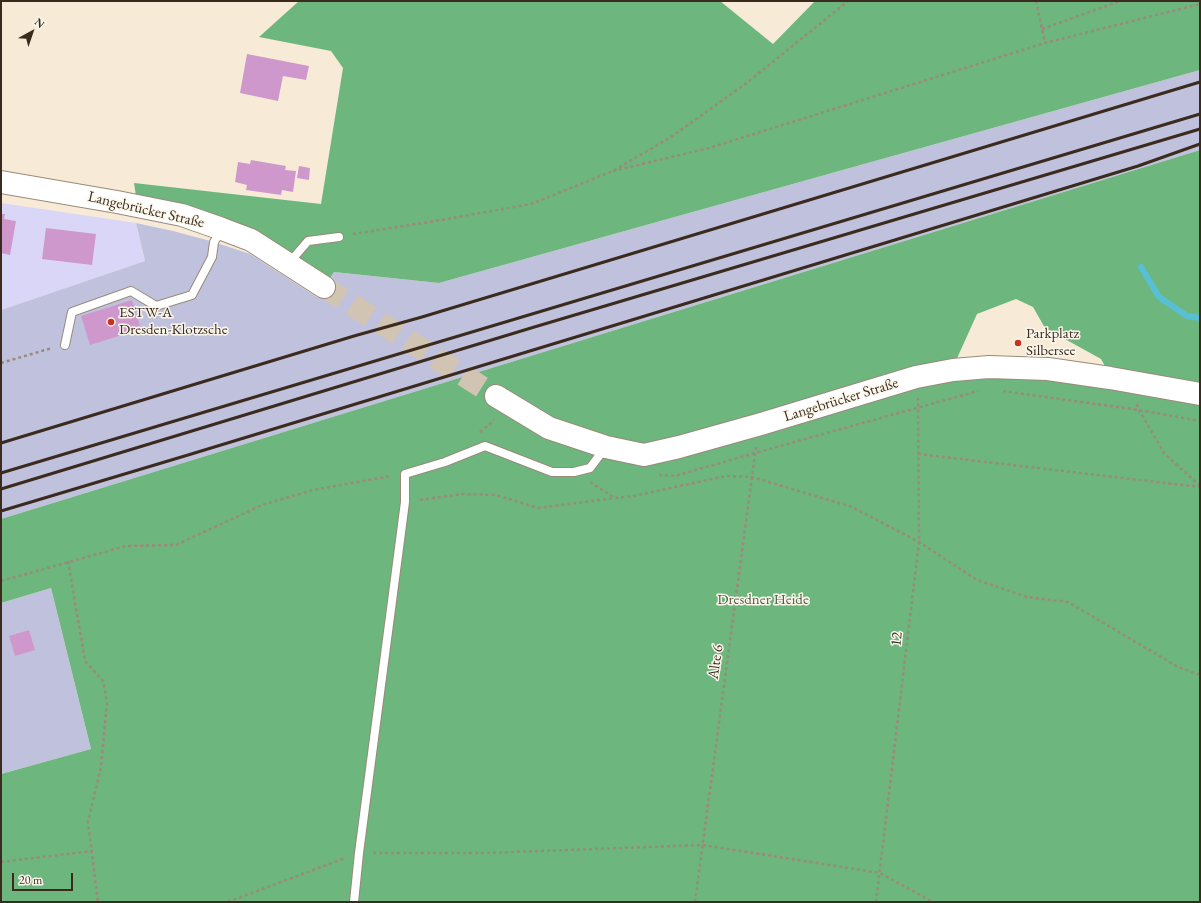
<!DOCTYPE html>
<meta charset="utf-8">
<style>
body{margin:0}
#map{position:relative;width:1201px;height:903px;overflow:hidden;background:#f7ebd7;font-family:"EB Garamond",serif}
canvas{display:block}
.frame{position:absolute;inset:0;border:2px solid #3b2a1e;pointer-events:none}
.north{position:absolute;left:12px;top:12px;width:40px;height:40px;-webkit-text-stroke:3px #fbf7ec;paint-order:stroke;rotate:40deg;font-size:11px;font-weight:700;line-height:16px;text-align:center;color:#3b2a1e}
.north::after{content:'';display:block;margin:auto;width:14px;height:18px;background:#3b2a1e;clip-path:polygon(50% 0,100% 100%,50% 72%,0 100%)}
.scale{position:absolute;left:12px;top:873px;width:61px;height:18px;box-sizing:border-box;border:2px solid #3b2a1e;border-top:0;padding-left:5px;font-size:12px;line-height:14px;white-space:nowrap;color:#3b2a1e;-webkit-text-stroke:3px #fbf7ec;paint-order:stroke}
</style>
<div id="map">
<canvas width="1201" height="903"></canvas>
<div class="frame"></div>
<div class="north">N</div>
<div class="scale">20 m</div>
</div>
<script>
const ctx = document.querySelector('canvas').getContext('2d');
ctx.lineJoin = 'round';
function fill(path, color) { ctx.fillStyle = color; ctx.fill(path, 'evenodd'); }
function strokePath(path, color, width, dash) { ctx.strokeStyle = color; ctx.lineWidth = width; ctx.lineCap = dash ? 'butt' : 'round'; ctx.setLineDash(dash || []); ctx.stroke(path); }
function write(font, color, halo, rows, align = 'center') {
  ctx.font = font + ' "EB Garamond",serif'; ctx.lineWidth = 3; ctx.setLineDash([]); ctx.textBaseline = 'middle'; ctx.strokeStyle = halo; ctx.fillStyle = color; for (const [text, x, y, turn = 0] of rows) {
    ctx.save(); ctx.translate(x, y); ctx.rotate((+turn || 0) * Math.PI / 180); ctx.textAlign = isNaN(turn) ? turn : align; if (halo) ctx.strokeText(text, 0, 0); ctx.fillText(text, 0, 0); ctx.restore();
  }
}
const built = new Path2D(`
 M1 203 136 223 145 261 1 310Z`);
const industrial = new Path2D(`
 M1200 70V150L1 519V310L145 261 136 223 173 231 214 242 250 254 317 297 334 272 439 283Z
 M51 588 91 749 1 774V603Z`);
const forest = new Path2D(`
 M299 1H720L773 44 815 1H1200V70L439 283 334 272 326 284 252 236 137 203 134 183 321 204 343 68 331 51 259 37Z
 M1200 150V902H1V774L91 749 51 588 1 603V519ZM1016 299 1033 307 1045 328 1101 359 1110 375 954 365 977 314Z`);
const stream = new Path2D(`
 M1141 267 1159 297 1187 316 1200 318`);
const building = new Path2D(`
 M247 54 309 66 306 80 283 76 278 101 240 93Z
 M251 160 286 166 285 170 296 171 293 192 282 190 281 195 246 190 247 185 235 182 238 162 250 164Z
 M299 166 310 168 309 180 297 178Z
 M1 214H5L4 219 16 221 10 255 1 253Z
 M46 228 96 234 92 265 42 259Z
 M132 300 141 329 90 345 81 316Z
 M29 630 35 650 15 656 9 636Z`);
const secondaryTunnel = new Path2D(`
 M324 287 496 396`);
const path = new Path2D(`
 M1036 1 1045 43
 M1042 29 1120 1
 M613 171 709 148 1045 43 1200 4
 M353 234 441 220 531 204 613 171 671 137 748 82 848 1
 M1 363 52 348
 M1003 391 1139 410 1200 421
 M1137 404 1139 410 1164 453 1200 486
 M480 432 491 423 494 419
 M918 454 1200 487
 M659 475 675 476 755 453 978 391
 M590 482 615 498 634 496 726 476 752 477 852 507 919 542 977 580 1027 597 1068 602 1178 667 1200 675
 M420 500 463 494 496 495 538 508 615 498
 M68 561 85 661 103 681 107 702 101 767 88 822 98 902
 M1 581 126 546 176 545 262 505 313 490 391 476
 M373 853H485L703 845 880 873 933 902
 M1 862 92 851
 M228 902 345 858
 M695 902 756 447
 M876 902 919 542 918 398`);
const service = new Path2D(`
 M289 263 308 241 339 237
 M65 345 72 312 131 291 156 306 192 295 212 257 214 242 222 229
 M354 902 359 853 405 502V474L445 462 485 446 552 472H574L590 468 605 448`);
const secondary = new Path2D(`
 M1 182 117 202 182 215 222 229 251 240 324 287
 M496 396 549 428 606 447 644 455 679 447 761 424 916 377 953 370 989 367 1048 369 1110 378 1200 394`);
const rail = new Path2D(`
 M1 443 354 336 422 317 1200 82
 M1 473 1200 114
 M1 489 531 328 1200 129
 M1 511 188 455 1138 166 1200 144`);
const markers = [
 [111,322,4,"#c8321e"],
 [1018,343,4,"#c8321e"]
];
const streetNames = [
 ["Langebrücker Straße",146,210,13],
 ["Langebrücker Straße",841,400,-17],
 ["12",897,639,-83],
 ["Alte 6",716,662,-82]
];
const poiNames = [
 ["ESTW-A",119,313],
 ["Dresden-Klotzsche",119,330],
 ["Parkplatz",1026,334],
 ["Silbersee",1026,351]
];
const parkNames = [
 ["Dresdner Heide",763,600]
];
fill(built, '#dad6f7');
fill(industrial, '#c0c2dd');
fill(forest, '#6db67e');
strokePath(stream, '#58c0d5', 6);
fill(building, '#ce98cc');
strokePath(secondaryTunnel, '#d1c4b2', 22, [22, 11]);
strokePath(service, '#998a7a', 10);
strokePath(secondary, '#998a7a', 24);
strokePath(path, '#998a7a', 2.5, [3, 3]);
strokePath(service, '#fff', 8);
strokePath(secondary, '#fff', 22);
strokePath(rail, '#3b2a1e', 3);
for (const [x, y, r, color] of markers) { const dot = new Path2D(); dot.arc(x, y, r, 0, 2 * Math.PI); ctx.fillStyle = color; ctx.fill(dot); strokePath(dot, '#fbf7ec', 1.5); }
write('15px', '#3b2a1e', '#fbf7ec', streetNames);
write('15px', '#3b2a1e', '#fbf7ec', poiNames, 'left');
write('15px', '#525d42', '#fbf7ec', parkNames);
</script>
